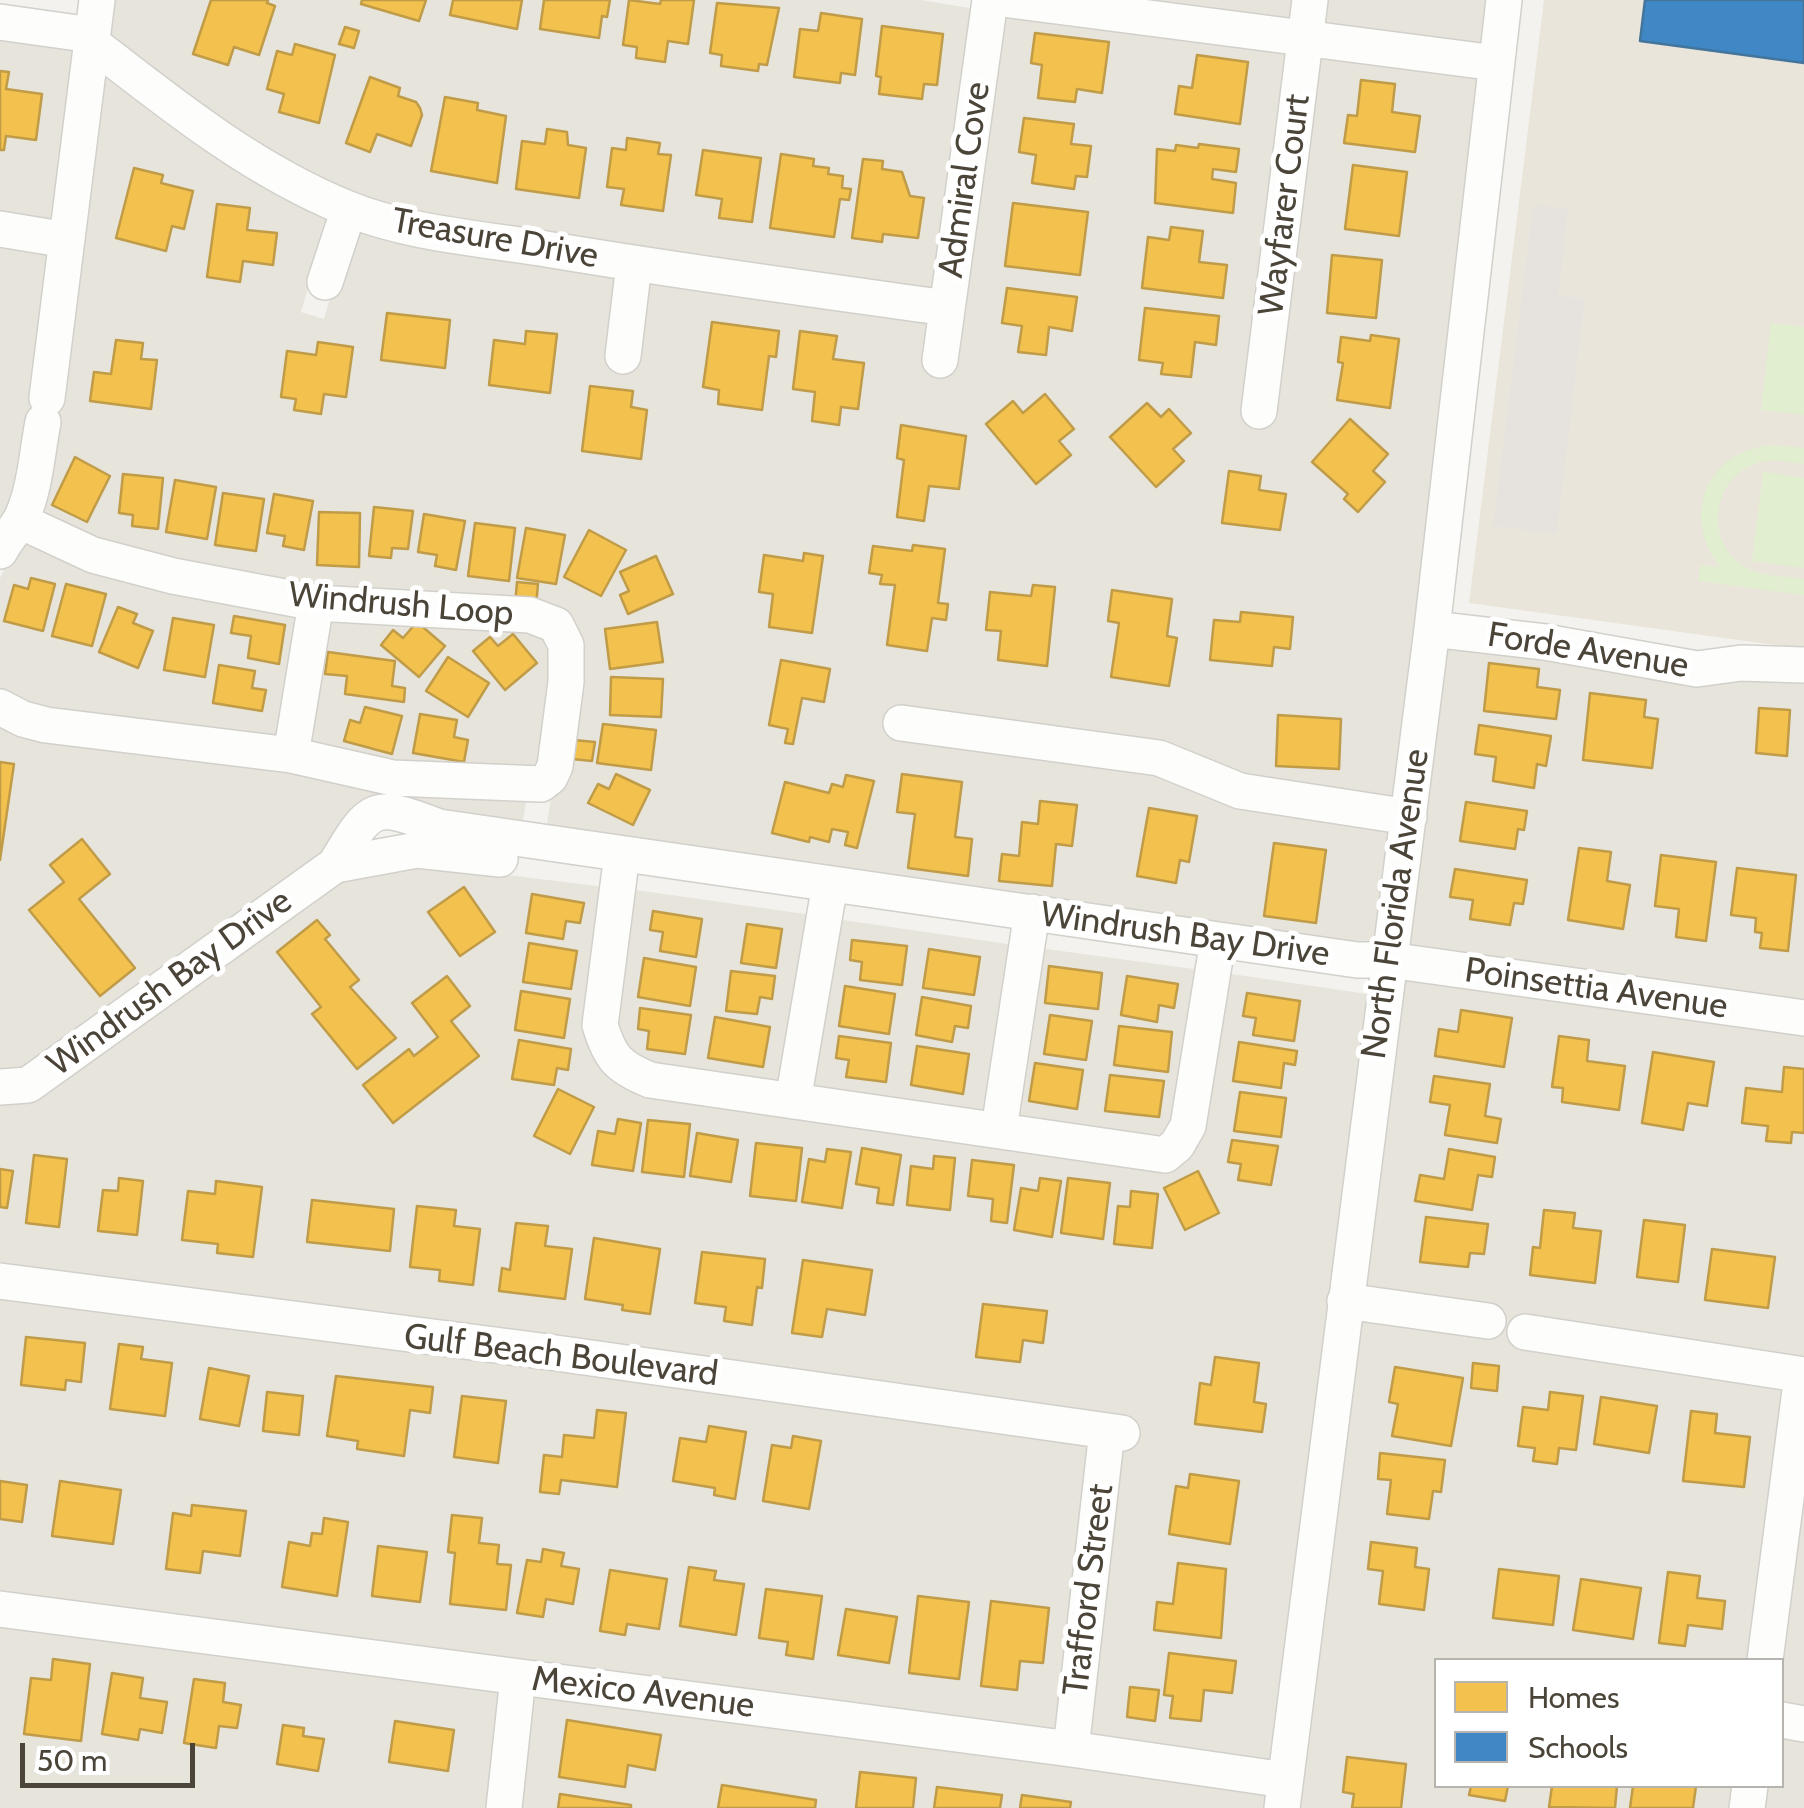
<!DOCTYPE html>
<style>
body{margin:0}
#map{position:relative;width:1804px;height:1808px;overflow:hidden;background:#f4f2ee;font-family:Cabin,sans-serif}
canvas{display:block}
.legend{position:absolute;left:1434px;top:1658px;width:350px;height:130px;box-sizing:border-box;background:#fff;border:2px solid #b7b4b0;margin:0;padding:12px 18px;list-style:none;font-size:30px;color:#4b4439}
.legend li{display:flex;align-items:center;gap:20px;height:50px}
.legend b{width:50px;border:2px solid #b7b4b0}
.scale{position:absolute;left:20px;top:1743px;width:175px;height:45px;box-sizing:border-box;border:5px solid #4b4439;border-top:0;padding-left:12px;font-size:30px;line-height:35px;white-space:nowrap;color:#4b4439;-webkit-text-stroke:8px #fff;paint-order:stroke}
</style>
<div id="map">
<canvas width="1804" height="1808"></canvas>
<ul class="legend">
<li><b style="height:28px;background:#f2c14e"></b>Homes</li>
<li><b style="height:28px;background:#3f88c5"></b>Schools</li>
</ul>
<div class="scale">50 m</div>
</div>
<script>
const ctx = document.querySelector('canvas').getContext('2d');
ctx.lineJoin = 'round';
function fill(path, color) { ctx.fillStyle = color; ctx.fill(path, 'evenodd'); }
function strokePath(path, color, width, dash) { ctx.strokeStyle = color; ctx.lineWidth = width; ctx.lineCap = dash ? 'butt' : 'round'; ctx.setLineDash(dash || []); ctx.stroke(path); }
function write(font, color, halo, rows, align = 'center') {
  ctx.font = font + ' Cabin,sans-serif'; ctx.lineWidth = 10; ctx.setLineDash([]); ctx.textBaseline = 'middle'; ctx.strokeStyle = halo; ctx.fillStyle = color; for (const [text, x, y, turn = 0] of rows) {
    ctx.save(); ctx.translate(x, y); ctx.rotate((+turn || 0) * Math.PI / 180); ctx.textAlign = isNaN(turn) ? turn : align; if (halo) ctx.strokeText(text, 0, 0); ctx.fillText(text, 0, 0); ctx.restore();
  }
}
const residential = new Path2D(`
 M109 0H921L976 9 937 293 411 214 348 195 256 147 105 36Z
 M1113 0H1298L1295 24Z
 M1322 0H1492L1486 48 1319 28Z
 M1000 12 1291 51 1247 423 1270 425 1315 54 1483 75 1398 801 1244 777 1161 744 891 708 887 734 1157 771 1395 828 1378 947 546 829 577 638 0 526V243L77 255 101 66 329 216 301 312 324 319 351 225 621 275 610 368 633 370 645 279 933 320 927 372 950 375Z
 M0 35 75 46 57 225 0 215Z
 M19 541 302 614 281 741 49 711 0 692V578Z
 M326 617 527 628 548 636 555 649 541 768 395 764 305 745Z
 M1443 644 1743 676 1804 679V1004L1403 948Z
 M0 722 527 797 522 826 442 814 432 807 329 853 25 1072 0 1074Z
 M418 864 605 887 596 1054 1164 1169 1225 973 1367 994 1372 992 1275 1765 1084 1737 1118 1446 1132 1448 1135 1421 551 1339 0 1268V1101L342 878Z
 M629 889 812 915 783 1086 636 1060 613 1024Z
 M836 919 1015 945 989 1114 807 1089Z
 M1039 948 1201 970 1177 1121 1162 1141 1013 1117Z
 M1399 975 1804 1031V1361L1515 1318 1512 1344 1789 1387 1753 1660H1436V1786H1738L1735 1808H1294L1355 1316 1497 1336 1501 1310 1358 1289Z
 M0 1295 1094 1443 1061 1734 0 1596Z
 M1804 1454V1710L1782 1706V1660Z
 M0 1623 505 1689 492 1808H0Z
 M529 1692 1271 1792 1269 1808H516Z
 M1782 1734 1804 1737V1808H1759L1762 1786H1782Z`);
const education = new Path2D(`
 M1544 0H1804V649L1469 603Z`);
const green = new Path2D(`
 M1771 323 1804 327V415L1761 410Z
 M1772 445 1804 448V464C1788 462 1772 458 1757 463 1709 479 1704 547 1749 569 1765 577 1787 576 1804 579V595L1698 581 1700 565 1720 567C1680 515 1707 451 1772 445Z
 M1763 472 1804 478V568L1752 561Z`);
const parking = new Path2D(`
 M1533 205 1568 209 1558 295 1585 299 1556 534 1493 526Z`);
const homes = new Path2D(`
 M211 0H268L267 3 275 6 259 55 234 47 228 65 193 54Z
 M362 0H426L419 21 361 4Z
 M453 0H522L517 29 450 15Z
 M544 0H610L607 17 602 16 599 38 540 29Z
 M629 0 660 4 661 0H694L688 44 668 41 665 62 636 58 637 47 623 45Z
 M717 3 779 8 767 65 759 64 758 71 721 66 722 55 710 53Z
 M821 13 862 19 855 75 841 73 840 83 794 77 800 29 818 31Z
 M882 26 943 34 937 85 924 84 922 99 879 94 881 77 876 76Z
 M345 27 359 31 354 48 339 44Z
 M1035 33 1109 42 1102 93 1077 89 1075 102 1038 98 1042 65 1031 63Z
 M295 44 335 55 319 123 279 112 284 94 267 89 277 51 292 55Z
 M1197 55 1248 62 1240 124 1175 114 1179 86 1192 88Z
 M0 71 9 72 6 89 42 94 36 140 6 136 4 150H0Z
 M370 77 400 88 398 96 416 102 420 108 422 115 411 146 377 134 370 152 346 143Z
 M1361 80 1395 84 1392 112 1420 116 1415 152 1344 143 1348 115 1357 116Z
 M445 97 478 103 477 110 506 116 497 183 431 171Z
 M1024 118 1074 124 1071 144 1091 146 1087 177 1076 176 1074 189 1032 183 1036 155 1019 152Z
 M547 129 567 132 568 145 586 148 579 198 516 189 522 141 545 144Z
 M627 138 660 143 658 154 671 155 663 211 621 205 624 189 607 187 612 148 626 150Z
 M1199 144 1239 149 1236 172 1213 169 1212 179 1236 183 1233 213 1155 203 1157 149 1175 151 1176 145 1198 148Z
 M703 150 761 158 752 222 719 218 722 199 696 195Z
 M781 154 814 159 813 166 829 168 828 174 843 176 842 188 851 189 849 200 840 199 834 237 770 228Z
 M863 159 883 161 882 169 902 172 910 196 924 198 918 238 883 234 882 242 852 238Z
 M1353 165 1407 172 1399 236 1345 229Z
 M134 168 163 175 161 183 193 191 184 229 172 226 166 251 116 238Z
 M1013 203 1088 212 1080 275 1005 266Z
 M217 204 250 208 247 230 277 233 273 265 243 261 240 282 207 277Z
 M1171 227 1203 231 1199 262 1227 265 1223 298 1142 288 1148 237 1169 240Z
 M1332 255 1382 260 1376 318 1327 313Z
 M1007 288 1077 297 1072 331 1049 327 1046 355 1018 352 1022 326 1002 323Z
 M1145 308 1219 316 1216 345 1195 342 1191 377 1161 374 1163 363 1139 360Z
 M387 313 450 320 445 368 381 360Z
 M712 322 779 331 776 357 769 356 762 410 718 404 719 390 703 387Z
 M526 331 557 334 550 393 489 385 494 340 525 344Z
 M800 331 837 336 833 359 864 363 858 409 841 407 839 425 812 421 815 392 793 389Z
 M1371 335 1399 339 1390 408 1337 400 1343 363 1338 362 1341 337 1370 341Z
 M116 340 143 343 141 359 157 360 151 409 90 401 94 372 111 374Z
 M318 342 353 347 346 397 324 394 321 414 294 410 296 399 281 397 287 351 316 355Z
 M590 386 633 391 631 407 647 410 641 459 582 451Z
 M1045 394 1074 429 1059 441 1071 455 1036 484 986 424 1013 401 1023 413Z
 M1147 403 1161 417 1169 409 1191 433 1173 449 1184 461 1156 487 1110 437Z
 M1350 419 1388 454 1373 471 1385 482 1358 512 1344 499 1348 494 1312 462Z
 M901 425 966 436 959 489 929 486 924 521 897 517 904 460 897 458Z
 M75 457 110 476 87 522 52 505Z
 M1229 471 1261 476 1259 490 1286 494 1280 530 1222 523Z
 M123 474 163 478 158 529 132 526 133 515 119 513Z
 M175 480 216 487 207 539 166 532Z
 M223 493 264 499 256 551 215 545Z
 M274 494 313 501 304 550 283 546 285 536 267 533Z
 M374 507 413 511 408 549 392 548 391 558 369 556Z
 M319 512 360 513 359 567 317 565Z
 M424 514 465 521 456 570 435 566 437 555 418 552Z
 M475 523 515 528 509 581 468 576Z
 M526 528 565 535 556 584 517 578Z
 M589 530 626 550 601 596 564 577Z
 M913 545 945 549 938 603 948 604 946 620 932 618 927 651 887 645 895 585 880 584 882 575 869 573 873 546 912 551Z
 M804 553 823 556 812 633 769 627 773 594 759 592 764 555 803 561Z
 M656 556 673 594 628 614 620 595 629 591 620 572Z
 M31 578 55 584 43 631 4 621 14 585 28 589Z
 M517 582 538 584 536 606 515 604Z
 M66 584 106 594 92 646 52 636Z
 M1033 585 1055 587 1047 666 998 660 1001 631 986 630 990 592 1031 596Z
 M1112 590 1172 599 1167 636 1177 638 1169 686 1111 677 1119 623 1108 621Z
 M118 607 137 614 133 623 153 631 138 668 99 652Z
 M1241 612 1293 617 1290 649 1274 647 1272 666 1210 660 1214 620 1240 622Z
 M234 616 285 625 279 664 248 658 251 636 231 633Z
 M173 618 214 625 205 677 164 670Z
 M417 622 445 646 419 677 381 645 393 630 403 638Z
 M657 622 663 662 610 669 605 629Z
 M513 634 537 663 505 690 473 651 490 637 498 646Z
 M328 652 395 661 392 686 405 688 404 702 345 694 347 676 325 674Z
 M448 657 489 683 468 717 426 691Z
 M781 660 830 669 824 702 802 698 793 744 785 743 788 729 769 725Z
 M1489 663 1539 669 1537 687 1560 690 1556 719 1484 711Z
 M219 665 255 671 252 688 266 690 262 711 213 703Z
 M611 677 663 679 661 717 610 715Z
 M1590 693 1646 700 1644 717 1658 719 1652 768 1583 760Z
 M365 707 402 716 392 754 344 741 350 720 360 723Z
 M1759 708 1790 710 1787 756 1756 753Z
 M420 714 457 720 454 737 468 740 464 762 413 753Z
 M1278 715 1341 719 1339 769 1276 766Z
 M603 724 656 730 651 770 597 763Z
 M1479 725 1551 736 1546 766 1537 764 1534 788 1493 781 1496 757 1475 754Z
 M574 740 595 742 592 761 572 759Z
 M0 762 14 764 0 860Z
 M616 774 650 790 633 825 588 803 598 784 609 789Z
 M902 774 962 782 955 837 972 839 968 876 908 868 915 814 897 812Z
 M846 775 874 781 857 848 845 845 848 832 832 829 829 842 810 837 809 842 772 833 785 782 829 793 832 784 843 787Z
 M1040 801 1077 805 1072 846 1056 844 1052 886 999 881 1002 854 1019 856 1022 822 1038 824Z
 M1466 802 1527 811 1524 830 1518 829 1515 849 1460 841Z
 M1149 808 1197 816 1189 862 1180 860 1176 883 1137 876Z
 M82 839 110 874 79 899 135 968 100 996 29 910 64 882 50 865Z
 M1274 843 1326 850 1316 923 1264 916Z
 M1579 848 1611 852 1607 881 1630 885 1623 929 1568 920Z
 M1661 855 1716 862 1706 941 1676 937 1679 909 1655 906Z
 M1737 868 1796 875 1788 951 1760 948 1762 933 1755 932 1756 918 1731 915Z
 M1455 869 1527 880 1523 904 1514 903 1510 925 1470 919 1473 900 1450 897Z
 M464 887 495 932 460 956 428 912Z
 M532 894 584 903 580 923 566 921 563 939 526 933Z
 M653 911 702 919 696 957 660 951 663 932 650 930Z
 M317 920 330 935 325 939 359 980 350 987 396 1038 357 1069 312 1014 321 1007 277 952Z
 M747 924 782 929 776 968 741 963Z
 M852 940 907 946 902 985 860 980 862 962 850 960Z
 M529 943 577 951 571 989 523 982Z
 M929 949 980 957 974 995 923 988Z
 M644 958 696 967 690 1006 638 997Z
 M1049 966 1102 973 1098 1009 1045 1003Z
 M731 971 775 976 772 999 760 997 757 1014 726 1011Z
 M447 976 470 1006 451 1021 479 1056 393 1123 363 1085 409 1049 414 1056 438 1037 412 1003Z
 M1127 976 1178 984 1174 1008 1159 1005 1157 1022 1121 1015Z
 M845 986 895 994 889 1034 839 1026Z
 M521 991 570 999 564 1038 515 1030Z
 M1247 993 1300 1001 1294 1041 1253 1035 1256 1018 1243 1016Z
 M922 997 971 1006 968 1028 955 1026 952 1042 916 1035Z
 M640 1008 691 1015 685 1054 647 1049 649 1031 638 1029Z
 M1461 1010 1512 1018 1504 1067 1435 1056 1439 1029 1458 1032Z
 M1050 1015 1092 1021 1086 1060 1044 1054Z
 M715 1017 770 1027 763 1067 708 1058Z
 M1119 1026 1172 1032 1168 1072 1114 1065Z
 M839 1036 891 1043 886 1082 846 1077 849 1060 836 1058Z
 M1559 1036 1589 1040 1587 1061 1625 1066 1619 1110 1562 1102 1563 1088 1552 1087Z
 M519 1040 571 1049 568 1070 557 1068 554 1085 512 1079Z
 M1239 1042 1297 1051 1295 1065 1284 1063 1281 1088 1233 1081Z
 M917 1046 969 1054 963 1094 911 1085Z
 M1653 1052 1714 1062 1707 1106 1688 1103 1683 1130 1642 1123Z
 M1035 1063 1083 1070 1077 1109 1029 1101Z
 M1784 1067 1804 1069V1133L1792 1132 1791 1143 1766 1141 1768 1126 1742 1123 1746 1088 1782 1092Z
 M1110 1075 1164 1081 1159 1117 1105 1111Z
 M1434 1076 1490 1084 1485 1116 1501 1119 1497 1143 1445 1135 1450 1105 1430 1102Z
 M558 1089 594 1107 570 1154 534 1136Z
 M1240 1092 1286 1098 1281 1137 1234 1131Z
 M618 1119 641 1123 633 1171 592 1165 598 1131 615 1134Z
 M648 1120 690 1124 684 1177 642 1172Z
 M697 1133 738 1140 731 1182 690 1176Z
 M1232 1140 1278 1146 1271 1185 1238 1180 1241 1164 1228 1162Z
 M756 1143 802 1148 796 1201 750 1196Z
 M862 1148 901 1155 893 1205 877 1203 879 1188 856 1184Z
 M827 1149 851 1152 842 1208 802 1202 809 1159 825 1162Z
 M1449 1149 1495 1157 1492 1177 1478 1175 1472 1210 1415 1201 1420 1175 1444 1179Z
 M34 1155 67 1159 59 1227 26 1223Z
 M934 1156 955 1158 950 1210 907 1205 911 1166 933 1169Z
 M972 1160 1014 1165 1007 1223 991 1221 993 1199 968 1196Z
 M0 1169 13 1171 7 1208 0 1207Z
 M1198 1171 1219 1213 1185 1230 1164 1188Z
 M119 1178 143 1181 137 1235 98 1231 103 1190 118 1191Z
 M1040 1178 1061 1181 1052 1237 1014 1230 1021 1188 1038 1191Z
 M1068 1178 1110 1183 1103 1239 1061 1233Z
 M216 1181 262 1187 253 1257 217 1253 218 1244 182 1240 188 1191 215 1194Z
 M1131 1191 1158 1194 1152 1248 1114 1244 1118 1206 1130 1207Z
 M312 1200 394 1209 390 1251 307 1242Z
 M417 1206 456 1210 454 1226 480 1229 473 1285 439 1281 440 1270 410 1267Z
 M1544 1210 1575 1213 1573 1228 1601 1231 1595 1283 1530 1275 1533 1247 1540 1248Z
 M1426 1217 1488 1224 1484 1254 1470 1253 1468 1267 1420 1262Z
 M1644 1220 1685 1225 1678 1282 1637 1277Z
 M516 1223 548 1226 545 1246 572 1249 565 1299 499 1291 502 1268 510 1270Z
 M594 1238 660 1249 650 1314 622 1310 623 1305 585 1299Z
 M1712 1249 1775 1257 1768 1308 1705 1300Z
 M702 1252 765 1259 762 1288 757 1287 752 1325 724 1321 726 1307 695 1303Z
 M803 1260 872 1270 865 1315 827 1309 822 1337 792 1333Z
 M983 1304 1047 1311 1043 1343 1023 1340 1020 1362 976 1357Z
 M26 1337 85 1343 81 1382 66 1380 65 1390 21 1385Z
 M119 1344 143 1347 141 1359 172 1363 165 1416 110 1409Z
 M1215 1357 1259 1363 1254 1402 1266 1404 1262 1432 1195 1424 1200 1383 1211 1385Z
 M1473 1363 1499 1366 1497 1391 1471 1388Z
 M1395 1367 1463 1378 1451 1446 1392 1436 1398 1404 1389 1402Z
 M209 1368 249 1376 239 1426 200 1419Z
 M336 1376 433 1387 430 1413 410 1410 404 1456 357 1449 358 1441 327 1436Z
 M267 1392 303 1396 299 1435 263 1431Z
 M1550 1392 1583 1396 1576 1450 1559 1448 1557 1464 1533 1461 1535 1448 1518 1446 1523 1407 1548 1410Z
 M462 1396 506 1401 498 1463 454 1457Z
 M1601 1397 1657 1406 1649 1453 1594 1444Z
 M597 1410 626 1413 617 1487 561 1480 559 1494 540 1492 544 1455 562 1457 564 1435 594 1438Z
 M1691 1411 1717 1414 1715 1433 1750 1437 1744 1487 1683 1481Z
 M709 1426 746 1432 735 1499 714 1495 715 1488 673 1481 680 1438 706 1442Z
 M793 1436 821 1441 809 1509 763 1501 772 1445 791 1448Z
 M1380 1453 1445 1460 1441 1492 1433 1491 1429 1519 1387 1514 1391 1480 1378 1479Z
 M1190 1474 1239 1481 1230 1544 1169 1534 1176 1486 1188 1488Z
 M0 1481 27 1485 22 1522 0 1519Z
 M60 1481 121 1490 113 1544 52 1536Z
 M192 1505 246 1511 240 1556 203 1551 200 1573 166 1569 173 1513 191 1516Z
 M452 1515 482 1518 479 1543 499 1545 497 1564 511 1565 506 1610 450 1604 455 1553 448 1552Z
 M324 1518 348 1522 337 1596 282 1587 289 1542 310 1546 312 1533 322 1534Z
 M1371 1542 1417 1548 1415 1567 1429 1569 1424 1610 1379 1604 1383 1571 1368 1569Z
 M378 1546 427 1552 420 1602 372 1596Z
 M543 1549 564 1553 561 1566 579 1569 573 1604 546 1599 543 1617 517 1613 527 1560 541 1562Z
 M1178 1563 1226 1569 1221 1638 1154 1630 1157 1602 1173 1604Z
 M689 1567 716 1571 714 1580 744 1584 736 1635 680 1626Z
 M1499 1569 1559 1576 1553 1625 1493 1618Z
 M610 1570 667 1579 659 1629 627 1624 625 1635 600 1631Z
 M1668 1572 1700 1576 1697 1598 1725 1601 1722 1629 1688 1625 1685 1646 1659 1643Z
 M1581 1579 1641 1588 1633 1639 1573 1630Z
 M766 1589 822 1596 813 1659 786 1655 788 1642 759 1638Z
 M918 1596 969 1602 959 1679 909 1673Z
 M991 1601 1049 1608 1043 1663 1020 1661 1017 1690 981 1686Z
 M846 1609 897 1617 889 1663 838 1655Z
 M1169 1653 1236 1661 1232 1693 1204 1690 1201 1721 1170 1718 1173 1696 1164 1695Z
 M53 1659 90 1664 81 1741 24 1734 31 1678 51 1680Z
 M112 1673 143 1678 140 1698 167 1702 162 1733 140 1729 138 1740 102 1734Z
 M194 1679 225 1683 223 1702 241 1705 237 1728 219 1726 216 1748 184 1743Z
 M1130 1687 1159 1690 1155 1721 1127 1717Z
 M567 1720 661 1735 655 1770 628 1765 625 1787 559 1777Z
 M395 1721 454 1730 448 1771 389 1762Z
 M283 1725 304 1728 303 1736 324 1739 318 1771 277 1764Z
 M1347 1757 1406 1764 1401 1808H1352L1354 1794 1343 1792Z
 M860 1772 916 1778 913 1808H856Z
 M722 1785 816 1800 815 1808H718Z
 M1471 1786H1508L1505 1801 1469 1795Z
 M1552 1786H1617L1615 1808 1549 1807Z
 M1633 1786H1696L1693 1808H1630Z
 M937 1787 1002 1795 1000 1808H934Z
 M560 1794 631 1805V1808H558Z
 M1022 1795 1071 1802 1070 1808H1020Z`);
const schools = new Path2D(`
 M1645 0H1804V63L1640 41Z`);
const minor = new Path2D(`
 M1010 0 1496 63
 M0 22 92 35
 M92 43C172 105 251 169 346 208 407 233 476 238 540 248 675 271 811 289 947 308
 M0 229 67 240
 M325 282 349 209
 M623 356 634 264
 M940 360 990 0
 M47 398 97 0
 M1259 411 1310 0
 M0 551C6 539 16 529 22 517 35 489 37 453 43 422
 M1432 629 1545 642 1697 669 1741 663 1804 665
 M0 707 23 719 46 725 291 755 393 778 541 784 550 777 555 766 566 682V645L556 625 530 615 316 603 173 576 93 555 20 521
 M901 723 1159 758 1240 791 1409 817
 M291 755 316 603
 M622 854 600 1025C610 1058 618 1067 650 1080L1165 1155 1177 1145 1188 1126 1218 940
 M335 865 417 850 500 859
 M0 1087 28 1085 335 865C371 805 372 801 439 827L1357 960H1389L1804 1018
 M793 1101 830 884
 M999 1129 1032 912
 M0 1281 549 1352 1122 1433
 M1345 1301 1488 1321
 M1525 1332 1804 1375
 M0 1609 1071 1749 1285 1780
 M1765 1660 1802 1375
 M1782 1720 1804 1724
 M1071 1749 1107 1431
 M504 1808 518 1677
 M1282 1808 1432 629 1504 0
 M1747 1808 1750 1786`);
const streetNames = [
 ["Admiral Cove",965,180,-82],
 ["Wayfarer Court",1285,205,-83],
 ["Treasure Drive",495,239,10],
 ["Windrush Loop",401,605,5],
 ["Forde Avenue",1588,651,9],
 ["North Florida Avenue",1396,904,-82],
 ["Windrush Bay Drive",1185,935,8],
 ["Windrush Bay Drive",170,983,-36],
 ["Poinsettia Avenue",1596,989,8],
 ["Gulf Beach Boulevard",561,1356,7],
 ["Trafford Street",1089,1590,-83],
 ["Mexico Avenue",643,1693,7]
];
fill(residential, '#e7e4dc');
fill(education, '#eae5da');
fill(green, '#e1eecf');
fill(parking, '#e6e3df');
fill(homes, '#f2c14e');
strokePath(homes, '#c09c48', 2.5);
fill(schools, '#3f88c5');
strokePath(schools, '#43749b', 2.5);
strokePath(minor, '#d2d0cb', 38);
strokePath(minor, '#fdfdfc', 35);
write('35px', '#4b4439', '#fff', streetNames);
</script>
